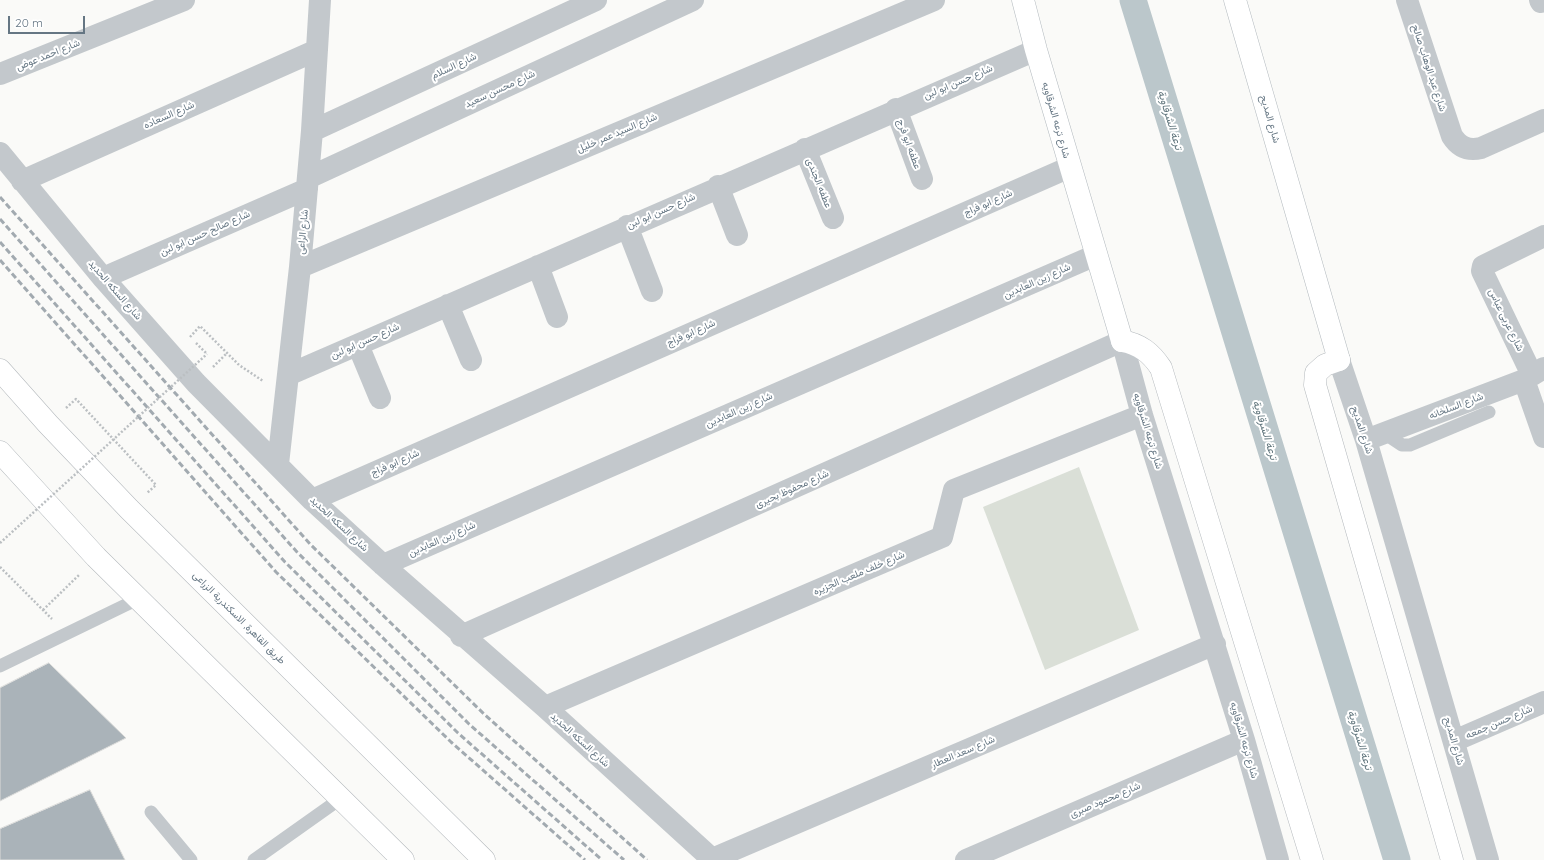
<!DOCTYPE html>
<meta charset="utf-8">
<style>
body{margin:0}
#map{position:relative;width:1544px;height:860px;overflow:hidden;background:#fafaf8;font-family:Quicksand,sans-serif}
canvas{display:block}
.scale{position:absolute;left:8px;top:16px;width:77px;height:18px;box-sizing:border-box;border:2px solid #657683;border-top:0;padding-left:5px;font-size:12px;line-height:14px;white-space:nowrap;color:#657683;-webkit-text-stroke:3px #fff;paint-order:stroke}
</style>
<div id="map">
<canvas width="1544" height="860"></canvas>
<div class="scale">20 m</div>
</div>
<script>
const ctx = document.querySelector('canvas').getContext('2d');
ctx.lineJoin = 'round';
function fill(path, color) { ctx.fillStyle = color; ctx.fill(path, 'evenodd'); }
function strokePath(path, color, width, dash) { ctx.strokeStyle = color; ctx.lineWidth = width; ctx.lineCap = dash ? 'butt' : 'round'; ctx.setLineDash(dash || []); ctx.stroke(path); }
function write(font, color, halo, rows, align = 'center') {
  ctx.font = font + ' Quicksand,Vazirmatn,sans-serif'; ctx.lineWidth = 4; ctx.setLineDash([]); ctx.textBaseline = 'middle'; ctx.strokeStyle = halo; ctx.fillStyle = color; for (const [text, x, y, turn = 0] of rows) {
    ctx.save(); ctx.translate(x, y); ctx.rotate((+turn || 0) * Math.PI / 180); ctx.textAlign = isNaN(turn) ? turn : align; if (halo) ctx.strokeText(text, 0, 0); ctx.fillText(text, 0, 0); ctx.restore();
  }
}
const green = new Path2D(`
 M1079 467 1139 630 1045 670 983 507Z`);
const canal = new Path2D(`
 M1133 0 1397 860`);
const building = new Path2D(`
 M49 663 126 738 0 801V688Z
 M90 790 125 860H0V829Z`);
const path = new Path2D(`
 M190 337 200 326 239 365 263 381
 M196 343 207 354
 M213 367 227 353
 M66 408 76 399 156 485 147 493
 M0 567 52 619
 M43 610 79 575`);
const lane = new Path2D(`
 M1384 433 1402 445H1410L1489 412
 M0 666 138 599
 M151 812 191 860
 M254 860 340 799`);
const street = new Path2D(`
 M1407 0 1452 136C1459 147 1468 151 1481 148L1544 120
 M1540 0 1541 2
 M0 74 184 0
 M896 109 922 179
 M312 131 596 0
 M805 149 833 218
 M0 153 103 278 196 383 312 500 383 565 545 707 713 860
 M308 178 693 0
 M22 181 317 50
 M718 186 737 235
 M627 226 652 291
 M538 266 557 317
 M300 267 934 0
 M103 278 307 189
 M448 305 471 360
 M358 345 380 398
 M1339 360 1366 440 1488 860
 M288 375 1036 50
 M1532 375 1482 271 1483 266 1544 236
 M1524 380 1544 437
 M1366 440 1524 380 1544 368
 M278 464 300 267 312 131 320 0
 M312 500 1070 167
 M383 565 1096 255
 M461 636 1122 341 1142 415 1244 740 1278 860
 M545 707 942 537 954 490 1142 415
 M1454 741 1544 702
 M712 859 1215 644
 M966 860 1244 740`);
const secondary = new Path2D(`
 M1023 0 1036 50 1122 341
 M1235 0 1339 360`);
const highway = new Path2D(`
 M1122 341C1140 344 1151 353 1161 368L1312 860
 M1339 360 1325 365 1316 373 1315 385 1452 860
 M0 370 48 424 129 509 484 860
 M0 452 96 557 403 860`);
const rail = new Path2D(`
 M0 197 310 544 484 714 647 860
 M0 219 297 552 469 724 624 860
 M0 242 285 562 458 733 602 860
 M0 260 276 572 451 742 585 860`);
const pathBridge = new Path2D(`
 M0 543 207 354`);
const streetNames = [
 ["شارع احمد عوض",48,55,-22],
 ["شارع السلام",454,66,-25],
 ["شارع عبد الوهاب صالح",1429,68,72],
 ["شارع حسن ابو لبن",958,82,-23],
 ["شارع محسن سعيد",500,89,-25],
 ["شارع السعاده",169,115,-24],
 ["شارع المديح",1270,119,74],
 ["شارع ترعه الشرقاويه",1056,120,74],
 ["شارع السيد عمر خليل",617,133,-23],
 ["عطفه ابو فرج",909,144,70],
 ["عطفه الجندى",819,183,68],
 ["شارع ابو فراج",988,203,-24],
 ["شارع حسن ابو لبن",661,211,-24],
 ["شارع الراعى",303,232,-85],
 ["شارع صالح حسن ابو لبن",205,233,-24],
 ["شارع زين العابدين",1037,281,-24],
 ["شارع السكه الحديد",115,290,49],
 ["شارع عربى عباس",1506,320,64],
 ["شارع ابو فراج",691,333,-24],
 ["شارع حسن ابو لبن",365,341,-24],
 ["شارع السلخانه",1456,406,-21],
 ["شارع زين العابدين",739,410,-24],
 ["شارع المديح",1362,430,72],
 ["شارع ترعه الشرقاويه",1148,431,73],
 ["شارع ابو فراج",395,463,-24],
 ["شارع محفوظ بحيرى",792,489,-24],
 ["شارع السكه الحديد",339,524,43],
 ["شارع زين العابدين",442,539,-24],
 ["شارع خلف ملعب الجزيره",859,573,-23],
 ["طريق القاهرة, الاسكندرية الزراعى",239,618,45],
 ["شارع حسن جمعه",1499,722,-23],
 ["شارع السكه الحديد",580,740,42],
 ["شارع ترعه الشرقاويه",1244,740,74],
 ["شارع المديح",1454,741,74],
 ["شارع سعد العطار",963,752,-23],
 ["شارع محمود صبرى",1105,800,-23]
];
const waterNames = [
 ["ترعة الشرقاوية",1170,120,73],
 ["ترعة الشرقاوية",1265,430,73],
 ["ترعة الشرقاوية",1360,740,73]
];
fill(green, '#dadfd7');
strokePath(canal, '#bbc7cb', 27);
fill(building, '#aab3b9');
strokePath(building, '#dcdcda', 1);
strokePath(secondary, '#b3babf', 23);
strokePath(highway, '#b4b9bd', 23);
strokePath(path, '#bbbfc2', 2.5, [2, 2]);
strokePath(lane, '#c3c8cc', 13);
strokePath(street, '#c3c8cc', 22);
strokePath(secondary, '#fff', 22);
strokePath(highway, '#fff', 22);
strokePath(rail, '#a2aab0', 3, [6, 3]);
strokePath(pathBridge, '#bbbfc2', 2.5, [2, 2]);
write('10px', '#657683', '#fff', streetNames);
write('italic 11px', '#60757c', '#fff', waterNames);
</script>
